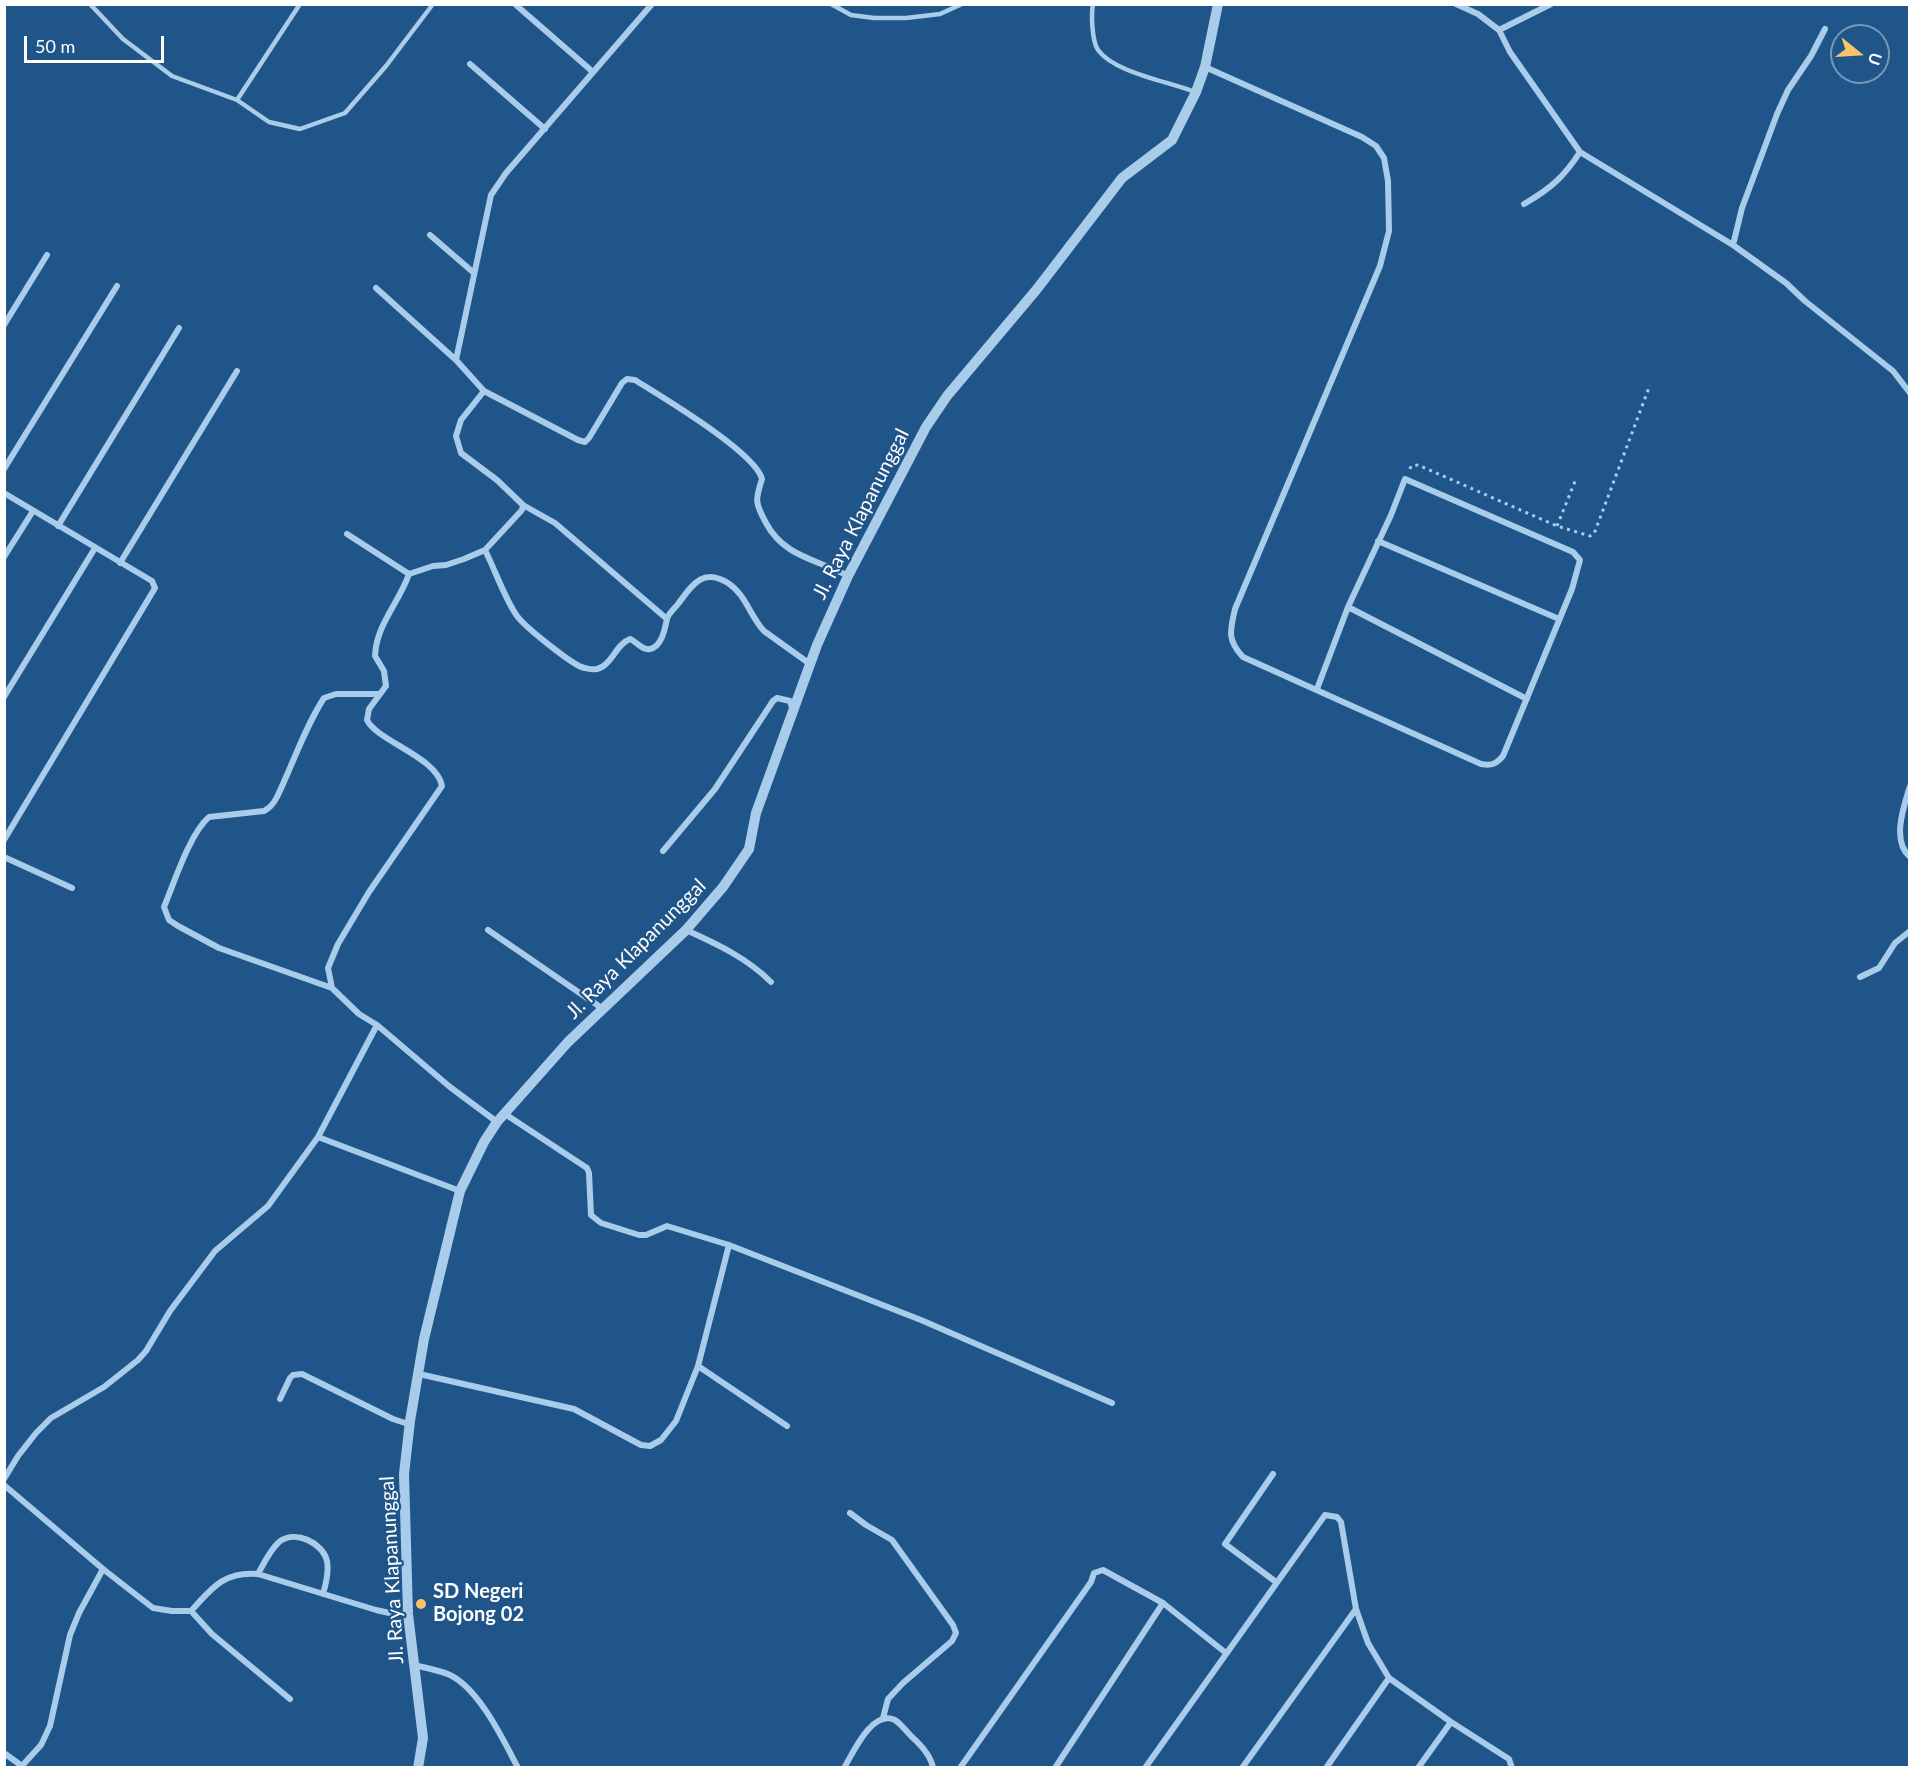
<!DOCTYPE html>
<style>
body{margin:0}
#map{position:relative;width:1914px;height:1772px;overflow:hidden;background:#1f5589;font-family:Lato,sans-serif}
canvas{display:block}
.frame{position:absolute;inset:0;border:6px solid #fff;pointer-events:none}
.north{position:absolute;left:1830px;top:24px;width:60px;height:60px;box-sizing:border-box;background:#1f5589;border:2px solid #7999b8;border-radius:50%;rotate:108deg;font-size:16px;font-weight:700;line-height:24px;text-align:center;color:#fff}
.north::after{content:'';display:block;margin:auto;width:21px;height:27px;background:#f9c469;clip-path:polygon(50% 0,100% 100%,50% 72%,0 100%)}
.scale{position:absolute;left:24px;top:36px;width:140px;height:27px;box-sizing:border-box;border:3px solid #fff;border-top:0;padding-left:8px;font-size:18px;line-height:21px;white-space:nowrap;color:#fff;-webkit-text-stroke:4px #1f5589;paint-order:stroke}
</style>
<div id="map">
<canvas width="1914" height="1772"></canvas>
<div class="frame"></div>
<div class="north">U</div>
<div class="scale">50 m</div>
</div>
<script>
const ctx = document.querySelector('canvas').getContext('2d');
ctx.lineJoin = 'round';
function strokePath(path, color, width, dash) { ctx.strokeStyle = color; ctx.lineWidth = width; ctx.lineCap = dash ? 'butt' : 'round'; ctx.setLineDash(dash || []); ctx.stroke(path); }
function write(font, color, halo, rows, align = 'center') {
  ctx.font = font + ' Lato,sans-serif'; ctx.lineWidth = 4.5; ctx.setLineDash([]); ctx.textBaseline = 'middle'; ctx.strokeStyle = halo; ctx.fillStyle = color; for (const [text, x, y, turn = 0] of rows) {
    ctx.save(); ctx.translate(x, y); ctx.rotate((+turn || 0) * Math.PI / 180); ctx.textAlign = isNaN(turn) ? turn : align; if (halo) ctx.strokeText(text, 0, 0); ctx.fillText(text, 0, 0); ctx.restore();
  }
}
const path = new Path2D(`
 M1410 469 1411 466 1418 465 1557 526 1590 536 1594 534 1650 385
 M1557 526 1576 479`);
const service = new Path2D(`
 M90 4 123 39 172 76 237 100 269 122 300 129 345 113 386 66 433 4
 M831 4 851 15 874 18H906L940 14 962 4
 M1093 4C1091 15 1092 41 1098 50 1115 73 1167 81 1195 92
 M237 100 300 4`);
const minor = new Path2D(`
 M652 4 506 173 491 195 456 360 484 391 578 440 585 442 589 438 622 383 627 379 635 380C662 397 755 452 762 479 755 500 755 503 766 523 784 557 817 559 848 576
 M1456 4 1478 14 1499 30 1510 52 1580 152 1733 245 1786 283 1805 301 1893 371 1910 393
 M516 5 593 72
 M1499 30 1551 4
 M470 64 545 129
 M1205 67 1362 137 1376 146 1384 158 1388 181 1389 231 1380 266 1235 609C1230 631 1227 640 1243 657L1481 764C1492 766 1496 764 1503 756L1572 589 1580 560 1573 552 1405 479 1391 515 1348 607 1317 689
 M1524 204C1550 189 1564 177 1580 152
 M430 235 474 273
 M1733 245 1742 208 1777 114 1788 90 1811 56 1825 29
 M376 288 456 360
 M4 325 47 255
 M484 391 461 420 456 436 461 453 497 480 523 505 555 523 667 619
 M4 469 117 286
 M4 493 152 581 155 588 4 840
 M58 526 179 328
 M347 534 409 574C399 603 376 625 375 656L384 671 386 686 369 709 367 720C377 741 437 757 442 786L369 892 338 944 328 968 332 988 359 1014 377 1025
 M1378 541 1559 619
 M485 550C495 570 505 599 517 616 526 628 566 659 579 666 583 668 592 670 597 669 612 665 616 644 630 639 637 642 643 651 650 649 662 647 665 628 667 619 668 614 675 608 678 604 692 585 703 567 728 583 746 595 750 616 764 631L810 664
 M4 557 33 511
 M120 563 237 371
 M409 574 433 566 446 565 464 559 485 550 522 510 523 505
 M1348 607 1527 699
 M4 697 95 548
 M1910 786C1904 806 1891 841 1910 857
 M663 851 715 789 773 701 777 698 790 701 792 708
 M4 857 72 888
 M488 930 603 1009
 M686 930C717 944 747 958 771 982
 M1860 977 1879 968 1895 943 1910 931
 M332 988 219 948 178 926 169 920 164 907C174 883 190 833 209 817L264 811C270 808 274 803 277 797 293 764 304 729 324 698L336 694H380
 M505 1114 587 1168 589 1173 591 1215 601 1223 639 1235H646L667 1226 729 1245 921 1320 1112 1403
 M318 1137 460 1191
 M698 1366 787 1426
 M419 1374 574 1409 641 1445 650 1446 661 1440 676 1421 698 1366 729 1245
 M280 1399 290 1378 293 1375 302 1374 393 1419 405 1423 410 1421
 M1273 1474 1225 1544 1276 1582
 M4 1479 18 1456 36 1433 51 1418 104 1387 138 1360 146 1351 170 1311 215 1251 268 1206 318 1137 377 1025 450 1087 497 1122
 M4 1485 103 1569 153 1608 172 1611H191C212 1588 224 1571 258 1574L376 1610 394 1614H408
 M850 1513 866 1525 892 1540 953 1625 956 1633 952 1641 903 1683 888 1699 883 1718
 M258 1574C264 1563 270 1550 279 1542 295 1529 323 1543 327 1561 329 1572 326 1584 323 1594
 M191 1611 212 1634 290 1699
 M414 1665C426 1668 439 1670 450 1675 479 1689 503 1739 518 1768
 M4 1753 22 1766
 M20 1768 41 1745 50 1726 70 1635 79 1613 103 1569
 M844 1768C853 1753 872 1709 895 1720 901 1724 907 1732 912 1737 921 1745 931 1756 933 1768
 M960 1768 1091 1582 1094 1573 1103 1570 1163 1603
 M1055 1768 1163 1603 1226 1653
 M1145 1768 1325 1515 1337 1517 1341 1522 1356 1609
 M1242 1768 1356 1609 1368 1643 1389 1678 1451 1722 1509 1759 1512 1768
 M1326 1768 1389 1678
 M1418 1768 1451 1722`);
const tertiary = new Path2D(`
 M418 1768 423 1738 408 1614 404 1474 410 1421 424 1339 460 1191 484 1142 497 1122 568 1042 686 930 723 887 749 849 756 813 817 645 848 576 926 427 947 396 1037 289 1122 178 1172 140 1196 92 1205 67 1218 4`);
const markers = [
 [421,1604,6,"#f9c469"]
];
const streetNames = [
 ["Jl. Raya Klapanunggal",861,514,-63],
 ["Jl. Raya Klapanunggal",636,949,-45],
 ["Jl. Raya Klapanunggal",392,1570,-93]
];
const poiNames = [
 ["SD Negeri",433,1592],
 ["Bojong 02",433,1615]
];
strokePath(path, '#aacceb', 3, [3, 4.5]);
strokePath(service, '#aacceb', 4.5);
strokePath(minor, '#aacceb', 6);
strokePath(tertiary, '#aacceb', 10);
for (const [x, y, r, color] of markers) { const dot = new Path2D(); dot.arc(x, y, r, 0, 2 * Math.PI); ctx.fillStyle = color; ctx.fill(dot); strokePath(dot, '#1f5589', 2); }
write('20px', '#fff', '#1f5589', streetNames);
write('bold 20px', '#fff', '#1f5589', poiNames, 'left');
</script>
